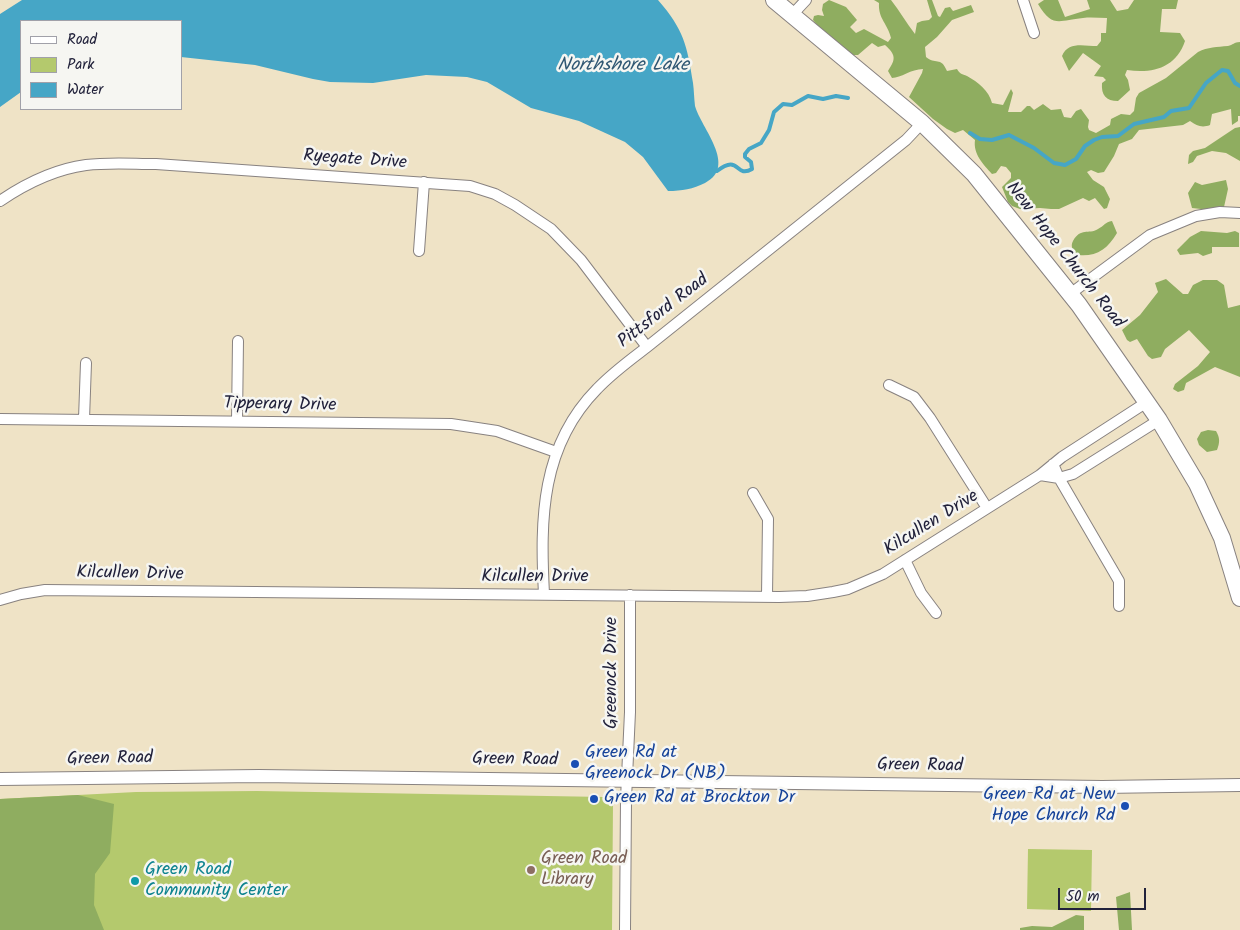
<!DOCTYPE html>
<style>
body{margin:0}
#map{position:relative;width:1240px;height:930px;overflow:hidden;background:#efe3c6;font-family:Kalam,sans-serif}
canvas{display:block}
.legend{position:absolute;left:20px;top:20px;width:162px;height:90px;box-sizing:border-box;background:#f6f6f2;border:1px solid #a1a1a9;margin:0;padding:6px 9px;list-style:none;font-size:15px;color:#22223b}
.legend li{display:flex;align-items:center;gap:10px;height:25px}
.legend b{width:25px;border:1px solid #a1a1a9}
.scale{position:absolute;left:1058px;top:888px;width:88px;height:22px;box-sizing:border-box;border:2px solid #22223b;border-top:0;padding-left:6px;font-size:15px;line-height:18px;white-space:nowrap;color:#22223b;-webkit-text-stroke:4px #f6f6f2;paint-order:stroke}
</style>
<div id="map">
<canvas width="1240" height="930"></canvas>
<ul class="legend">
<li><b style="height:6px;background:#fff"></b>Road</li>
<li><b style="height:14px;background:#b4c96d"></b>Park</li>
<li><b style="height:14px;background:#46a6c6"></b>Water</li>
</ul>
<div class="scale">50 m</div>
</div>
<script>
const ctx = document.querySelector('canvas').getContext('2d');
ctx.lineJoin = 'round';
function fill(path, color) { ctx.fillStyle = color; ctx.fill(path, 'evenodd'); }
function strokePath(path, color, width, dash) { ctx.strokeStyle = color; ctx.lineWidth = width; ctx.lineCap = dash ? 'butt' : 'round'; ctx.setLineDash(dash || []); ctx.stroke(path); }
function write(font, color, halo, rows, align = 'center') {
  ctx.font = font + ' Kalam,sans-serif'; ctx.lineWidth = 5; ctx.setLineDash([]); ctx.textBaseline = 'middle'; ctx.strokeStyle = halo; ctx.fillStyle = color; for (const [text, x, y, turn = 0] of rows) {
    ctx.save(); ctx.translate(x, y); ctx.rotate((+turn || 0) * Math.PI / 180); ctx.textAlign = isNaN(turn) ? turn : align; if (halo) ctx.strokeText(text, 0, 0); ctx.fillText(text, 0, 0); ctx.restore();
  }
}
const green = new Path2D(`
 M257 791 605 797 613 804 612 930H0V799L136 792Z
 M1028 849 1092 850 1091 911 1027 909Z`);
const forest = new Path2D(`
 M829 0 846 7 857 20 850 27 856 33 864 29 888 42 891 38C888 24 878 19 879 3L874 0H891C900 11 906 23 915 34L917 23 922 21 929 20 932 17 927 0H932L938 16 940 17 945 8 950 7 953 11 971 5 974 12 952 20 937 37 925 47 926 57C935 65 941 56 947 71L957 69C960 74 962 74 967 76 978 82 989 91 992 103L1003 105 1011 89 1013 93 1008 112H1021L1027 106H1030L1034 110 1043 104 1051 110 1061 109 1064 117 1071 118 1076 111 1081 109 1089 120 1088 127 1089 130 1096 133 1110 125 1111 119 1121 114 1130 115 1134 111 1136 98 1139 93 1166 78 1198 52C1208 47 1217 47 1228 46 1233 45 1234 42 1240 42V116H1238V121L1232 125 1231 109 1212 114 1210 125C1202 128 1197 126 1190 121L1183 125 1139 130 1132 139 1119 144 1114 156 1104 172 1098 173 1091 170 1087 172 1093 180 1104 187 1110 199 1107 208 1104 209 1095 198 1089 201 1083 198 1059 209H1051L1040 208 1020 209 1012 206 1008 202 1002 187 1011 178V173L1006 167 1001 166 996 173 992 174C983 164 973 154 975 140L963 130 955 133 947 129 933 119 909 97 922 73 923 69C911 69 901 78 892 78L888 71C896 59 896 55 885 45L878 47 872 43 858 55H852L822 31 813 20 814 16 818 15 824 16 822 10 823 4Z
 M1044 0H1058L1065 17 1090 9 1087 0H1110L1117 11 1128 9 1134 0H1178L1176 9H1162L1160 32 1180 33 1185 41C1176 68 1152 74 1127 70L1125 75 1128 80 1130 90 1118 101C1106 101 1101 95 1102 83L1106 80 1103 77 1094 76 1101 66 1083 53 1069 71 1062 56C1068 41 1084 46 1097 46L1101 41V33H1106L1107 18C1099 18 1091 17 1083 18 1059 20 1053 29 1038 4Z
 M1240 127V161L1226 153 1212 151 1197 156 1193 162 1188 164 1189 155 1193 151 1205 148 1235 128Z
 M1226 180 1228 189 1224 207 1210 210 1192 208 1188 193 1195 182 1202 185Z
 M1112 221 1117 233C1107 250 1096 257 1077 255 1073 250 1070 247 1073 241 1081 227 1088 235 1098 229 1104 226 1105 222 1112 221Z
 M1201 231 1227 233 1235 231 1239 233V247H1212V253L1203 256 1198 253 1180 255 1177 250 1190 237Z
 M1166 279 1183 294H1188L1193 285 1203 280H1217L1224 285 1228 308 1240 305V377L1215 367 1186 383 1184 390 1178 392 1173 389 1175 384 1198 366 1210 352 1189 330 1165 349 1161 357 1152 359 1148 356 1137 339 1130 342 1127 340 1122 330 1140 315 1158 292 1155 283Z
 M1208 430 1216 431C1220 438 1220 442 1217 450L1207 452 1199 445 1197 439 1201 432Z
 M78 795 114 804 110 853 95 874 94 905 104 930H0V799Z
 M1130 892 1132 930H1119L1116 897Z
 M1076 915 1084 916V930H1020V928L1032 926 1052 927Z`);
const water = new Path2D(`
 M22 0H658C684 30 687 45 693 83 694 90 694 98 695 106 701 128 738 166 705 183 693 189 682 191 668 191L643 157 625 142 579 121 531 108 487 82 467 77 426 75 373 83 330 82 313 79 255 65 181 57V21H21V92L0 107V14Z`);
const stream = new Path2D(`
 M970 133 980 139 992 140 1009 135 1034 148 1054 163 1065 165 1076 159 1085 146 1094 140 1102 137 1118 136 1134 124 1164 117 1171 111 1189 108 1206 83 1222 70 1228 71 1235 83 1240 86
 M714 168 717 171C740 153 735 179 752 169L751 162 745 157V154L749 149 761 143 769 130 774 112 783 104 792 105 808 96 823 99 836 96 848 98`);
const minor = new Path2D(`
 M1023 0 1034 33
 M792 15 806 0
 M0 201C25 184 56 169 86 165 109 162 133 164 156 164L470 186 495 194 515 205 551 229 581 260 647 347
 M419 251 424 182
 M1070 294 1150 235 1196 216 1220 212 1240 213
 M889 385 914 397 930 418 987 508
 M0 419 451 424 497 431 556 452
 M84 419 86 363
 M237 421 238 341
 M1053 464 1059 478 1119 581V606
 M1040 475 1059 478 1073 474 1159 420
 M753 493 768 519 767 596
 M905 560 921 593 936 613
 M544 594C540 518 541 446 597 389 612 373 630 360 647 347L906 140 922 123
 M0 600 21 594 45 590 779 597 807 596 833 592 848 589 883 574 1040 475 1062 457 1147 402
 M625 930 626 799 630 712V595`);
const tertiary = new Path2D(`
 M0 779 259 776 1102 787 1240 785`);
const primary = new Path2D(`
 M774 0 922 123 974 174 1079 305 1159 420 1197 484 1222 538 1240 598`);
const markers = [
 [575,764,5,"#1a4fb4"],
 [594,799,5,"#1a4fb4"],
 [1125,806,5,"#1a4fb4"],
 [531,870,5,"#8d6e63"],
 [135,881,5,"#0f9aa8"]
];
const streetNames = [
 ["Ryegate Drive",355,161,4],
 ["New Hope Church Road",1064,256,52],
 ["Pittsford Road",664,312,-38],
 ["Tipperary Drive",280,406,1],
 ["Kilcullen Drive",932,524,-32],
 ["Kilcullen Drive",130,575,1],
 ["Kilcullen Drive",535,578],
 ["Greenock Drive",613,673,-90],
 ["Green Road",110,760,-1],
 ["Green Road",515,761,1],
 ["Green Road",920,767,1]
];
const transitNames = [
 ["Green Rd at",585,754],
 ["Greenock Dr (NB)",585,775],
 ["Green Rd at New",1115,796,"right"],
 ["Hope Church Rd",1115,817,"right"],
 ["Green Rd at Brockton Dr",604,799]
];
const educationNames = [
 ["Green Road",541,860],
 ["Library",541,881]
];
const cultureNames = [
 ["Green Road",145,871],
 ["Community Center",145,892]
];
const waterNames = [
 ["Northshore Lake",623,67]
];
fill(green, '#b4c96d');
fill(forest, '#8fad60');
fill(water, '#46a6c6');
strokePath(stream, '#46a6c6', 4);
strokePath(minor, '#888280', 12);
strokePath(tertiary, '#888280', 14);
strokePath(primary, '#888280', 18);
strokePath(minor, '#fff', 10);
strokePath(tertiary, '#fff', 12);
strokePath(primary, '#fff', 16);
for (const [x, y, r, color] of markers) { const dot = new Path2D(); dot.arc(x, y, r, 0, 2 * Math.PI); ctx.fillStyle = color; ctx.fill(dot); strokePath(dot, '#f6f6f2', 2); }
write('18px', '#22223b', '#f6f6f2', streetNames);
write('18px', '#164399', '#f6f6f2', transitNames, 'left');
write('18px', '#785e54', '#f6f6f2', educationNames, 'left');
write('18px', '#0d838f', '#f6f6f2', cultureNames, 'left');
write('italic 19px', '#305773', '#f6f6f2', waterNames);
</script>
